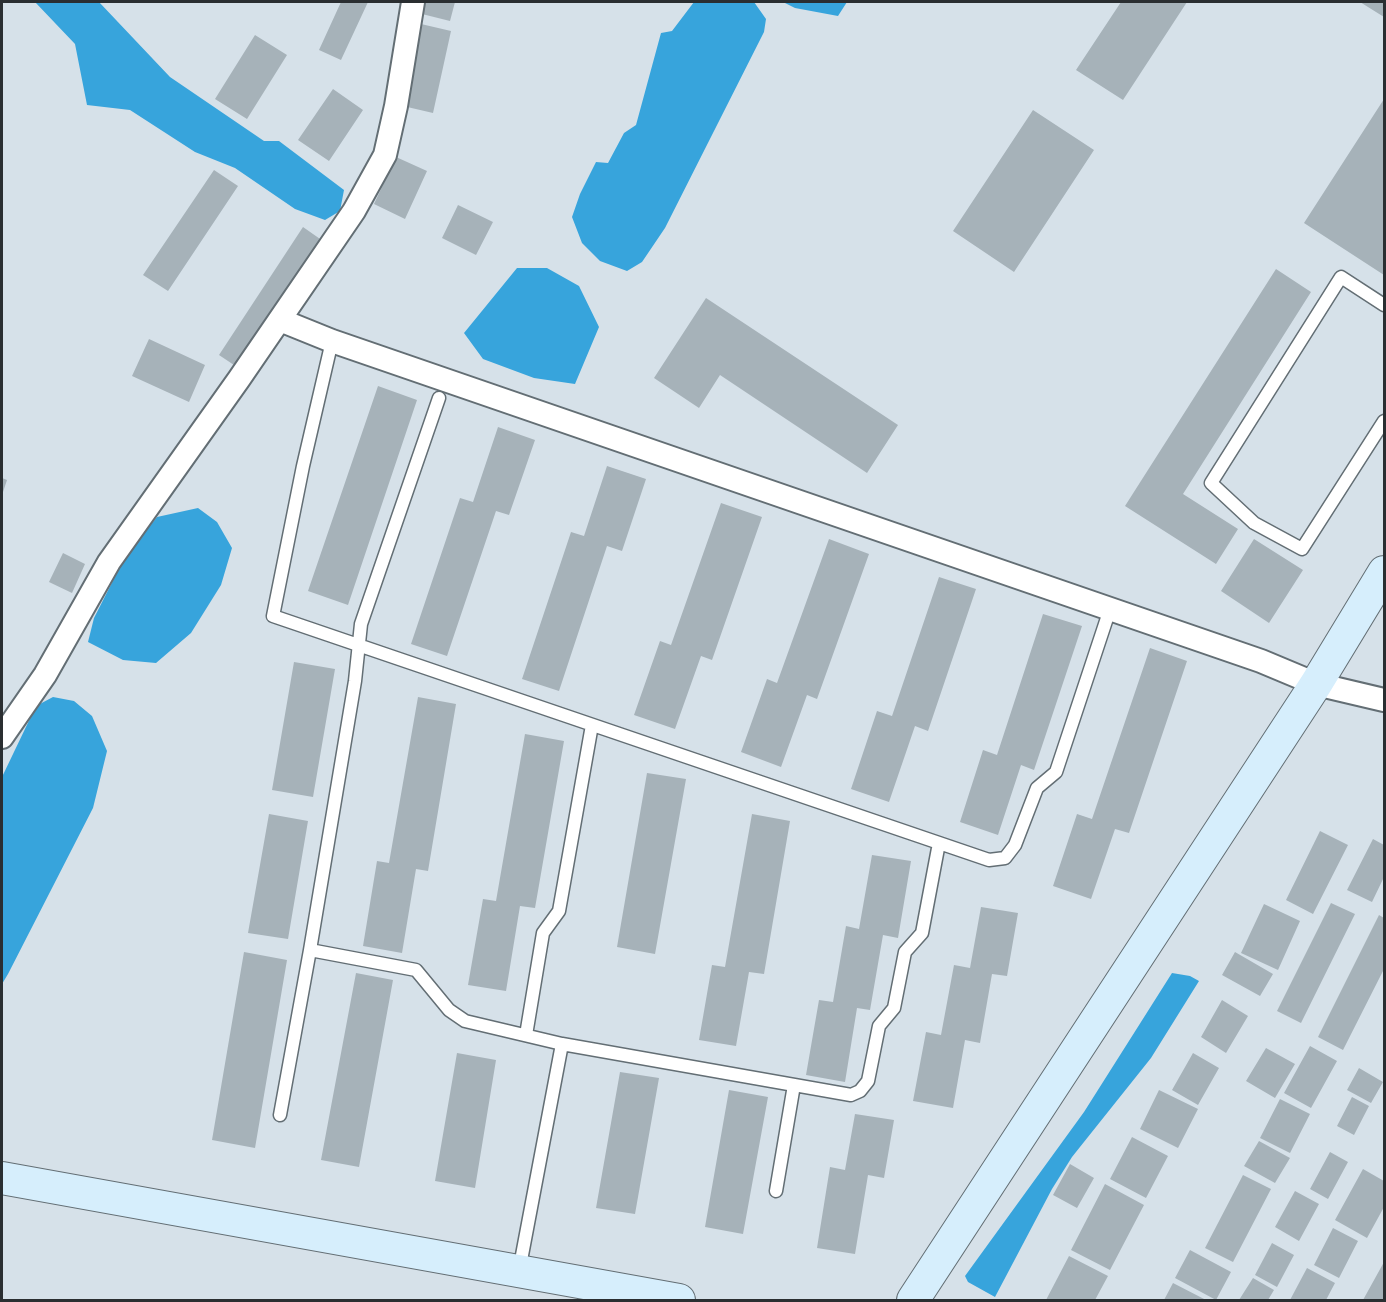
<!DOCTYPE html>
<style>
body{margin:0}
#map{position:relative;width:1386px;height:1302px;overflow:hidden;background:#d6e1e9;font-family:Karla,sans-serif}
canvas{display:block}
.frame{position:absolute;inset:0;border:3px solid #2a2e31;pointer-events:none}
</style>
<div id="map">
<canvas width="1386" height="1302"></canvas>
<div class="frame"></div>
</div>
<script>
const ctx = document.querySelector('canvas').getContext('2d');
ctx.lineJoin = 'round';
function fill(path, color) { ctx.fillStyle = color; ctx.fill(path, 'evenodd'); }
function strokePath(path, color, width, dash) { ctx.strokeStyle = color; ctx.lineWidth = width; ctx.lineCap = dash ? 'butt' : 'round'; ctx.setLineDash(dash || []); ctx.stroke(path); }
const water = new Path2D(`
 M35 2H99L170 77 264 141H279L344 190 340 211 325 220 295 209 235 168 195 152 130 110 87 105 75 44Z
 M694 2H754L766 19 764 32 665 228 642 262 627 271 600 261 582 243 572 217 580 194 596 162 608 163 624 133 636 125 661 33 672 31Z
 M783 2H847L838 16 795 8Z
 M517 268H547L579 286 599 327 575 384 534 378 483 359 464 333Z
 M198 508 217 522 232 548 221 585 191 633 156 663 123 660 88 642 94 618 126 555 157 517Z
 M53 697 74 701 92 716 107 751 93 808 8 974 2 984V777L36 706Z
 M1172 973 1190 976 1199 981 1151 1058 1072 1157 1052 1189 995 1297 968 1282 965 1276 1084 1112Z`);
const building = new Path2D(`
 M341 2H368L341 60 319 50Z
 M421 2H455L450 21 418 13Z
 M1121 2H1187L1123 100 1076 70Z
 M1360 2H1384V17Z
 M421 24 451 31 433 113 403 106Z
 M255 35 287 55 247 119 215 99Z
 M333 89 363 110 329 161 298 140Z
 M1384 99V275L1304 223Z
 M1033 110 1094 150 1014 272 953 231Z
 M396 157 427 171 405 219 374 204Z
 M214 170 238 186 168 291 143 275Z
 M458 205 493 222 476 255 442 238Z
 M303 227 323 241 240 369 219 355Z
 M1276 269 1311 292 1183 494 1238 529 1216 564 1125 506Z
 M706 298 898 425 867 473 720 375 699 408 654 378Z
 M149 339 205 365 189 402 132 376Z
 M378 386 417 400 348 605 308 591Z
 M498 427 535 440 509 515 496 511 447 656 411 644 460 498 473 502Z
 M607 466 646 479 622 551 607 546 559 691 522 679 571 532 584 536Z
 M2 478 7 480 2 495Z
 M721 503 762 517 712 660 701 656 675 729 634 715 660 641 671 645Z
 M829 539 869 554 817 699 807 695 781 767 741 752 767 679 777 683Z
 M1254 539 1303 570 1269 623 1221 591Z
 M63 553 85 564 72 593 49 582Z
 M939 577 976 589 928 731 915 726 889 802 851 789 877 711 892 716Z
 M1043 614 1082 626 1034 770 1021 765 998 835 960 822 983 750 997 755Z
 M1150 648 1187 661 1129 833 1115 829 1091 899 1053 886 1077 814 1092 819Z
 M294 662 335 669 313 797 272 790Z
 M418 697 456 704 428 871 416 869 402 953 363 946 377 861 389 863Z
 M525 734 564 741 535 908 520 906 506 991 468 985 483 899 496 901Z
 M647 773 686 779 655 954 617 947Z
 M269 814 308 821 288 939 248 933Z
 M752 814 790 821 764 974 749 972 736 1046 699 1040 712 965 725 967Z
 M1320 831 1348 845 1313 914 1286 900Z
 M1373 839 1384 845V877L1372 902 1347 890Z
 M872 855 911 861 898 938 883 935 870 1010 857 1008 845 1082 806 1075 819 1000 833 1002 846 926 859 929Z
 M1331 903 1355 914 1301 1023 1277 1011Z
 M1264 904 1300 921 1278 970 1241 953Z
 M981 907 1018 913 1007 976 992 974 980 1043 965 1040 953 1108 913 1101 926 1032 941 1035 954 965 970 968Z
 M1379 915 1384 918V969L1343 1050 1318 1037Z
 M244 952 287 960 255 1148 212 1140Z
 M1235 952 1273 974 1260 996 1222 975Z
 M356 973 393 980 359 1167 321 1160Z
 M1222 1000 1248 1016 1226 1053 1201 1037Z
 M1310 1046 1337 1061 1311 1108 1284 1093Z
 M1266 1048 1295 1064 1275 1098 1246 1081Z
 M457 1053 496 1060 475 1188 435 1181Z
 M1193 1053 1219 1068 1198 1105 1172 1090Z
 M1359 1068 1383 1082 1371 1103 1347 1090Z
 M620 1072 659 1078 635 1214 596 1208Z
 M729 1090 768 1097 743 1234 705 1227Z
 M1159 1090 1198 1109 1178 1148 1140 1129Z
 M1352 1097 1369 1106 1354 1135 1337 1126Z
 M1280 1099 1310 1114 1290 1153 1260 1138Z
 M855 1114 894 1120 884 1178 868 1175 855 1254 817 1248 830 1167 845 1170Z
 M1132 1137 1168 1156 1146 1198 1110 1179Z
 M1259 1141 1290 1158 1275 1183 1244 1166Z
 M1330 1152 1348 1162 1328 1199 1310 1189Z
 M1070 1164 1094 1178 1077 1208 1053 1195Z
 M1363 1169 1384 1181V1207L1367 1238 1335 1220Z
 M1243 1175 1271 1189 1233 1262 1205 1248Z
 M1105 1184 1144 1205 1110 1270 1071 1250Z
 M1295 1191 1319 1204 1299 1241 1275 1227Z
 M1333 1228 1358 1241 1339 1278 1314 1265Z
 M1272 1243 1294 1255 1277 1287 1255 1275Z
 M1190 1250 1231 1272 1216 1300 1175 1278Z
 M1069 1256 1108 1276 1095 1300H1046Z
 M1384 1262V1300H1363Z
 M1307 1268 1335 1283 1326 1300H1290Z
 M1253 1278 1274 1290 1268 1300H1239Z
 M1173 1283 1206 1300H1164Z`);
const lane = new Path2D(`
 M1384 305 1341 277 1211 483 1254 523 1302 549 1384 421
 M332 341 303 466 273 616 989 860 1005 858 1015 845 1037 788 1056 772 1110 609
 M310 950 416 970 449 1010 465 1021 562 1044 519 1271
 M526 1035 543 933 559 911 592 725
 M562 1044 851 1095 860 1091 868 1081 879 1026 894 1008 905 952 922 933 939 843
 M280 1115 310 950 355 681 361 624 439 398
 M776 1191 794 1085`);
const street = new Path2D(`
 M280 320 332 341 1261 661 1316 684 1384 700
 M2 737 45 675 109 562 239 379 354 211 385 155 396 106 413 2`);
const secondary = new Path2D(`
 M2 1178 679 1300
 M913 1300 1316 684 1384 572`);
fill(water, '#37a4dc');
fill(building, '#a6b2b9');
strokePath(lane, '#636e74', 15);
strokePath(street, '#636e74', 26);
strokePath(secondary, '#636e74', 34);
strokePath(lane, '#fff', 12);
strokePath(street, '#fff', 22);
strokePath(secondary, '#d6eefc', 32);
</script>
